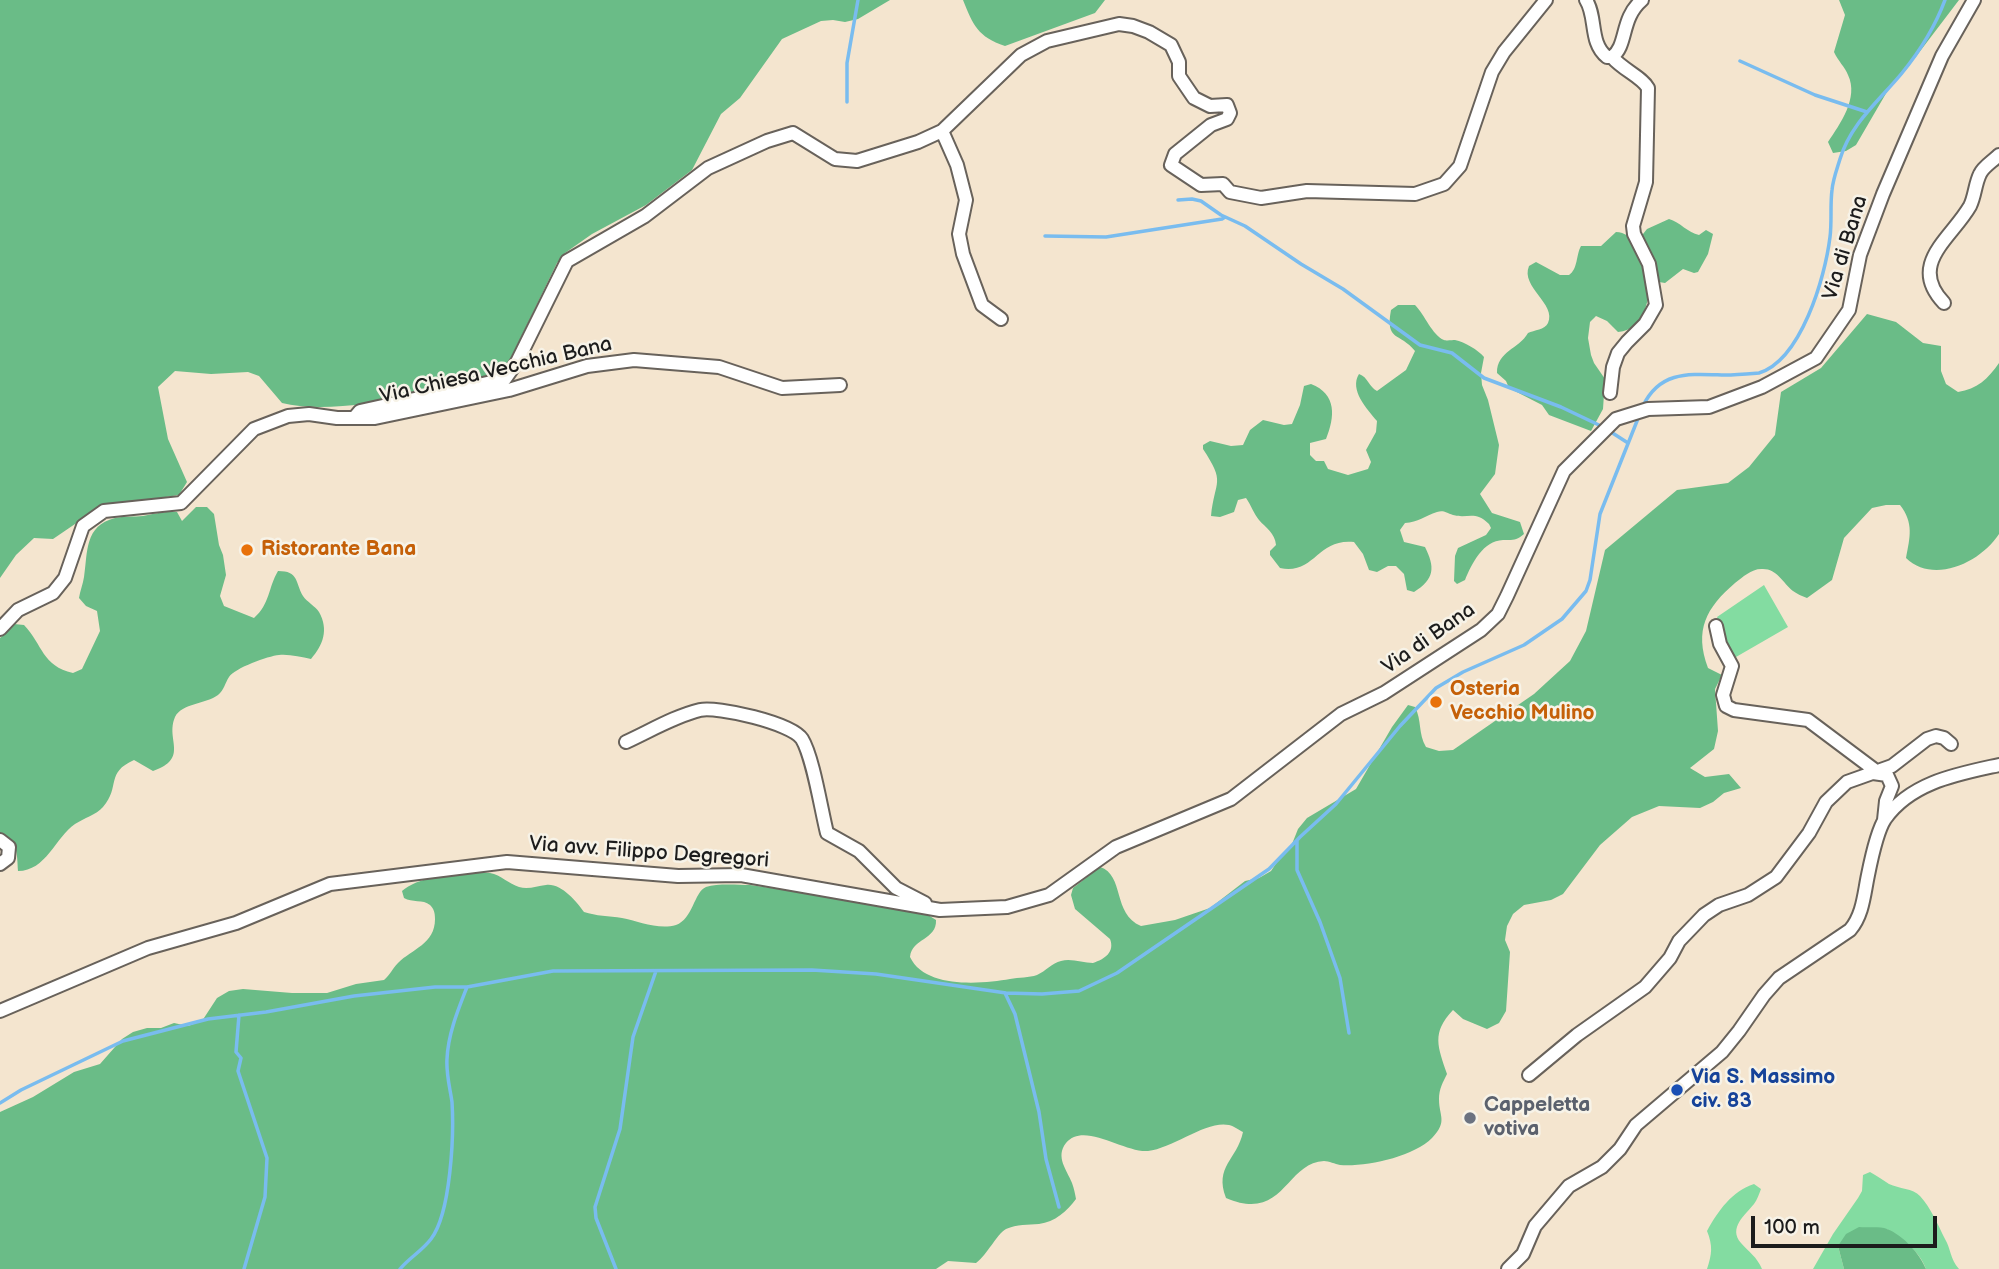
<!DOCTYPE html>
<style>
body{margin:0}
#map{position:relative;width:1999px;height:1269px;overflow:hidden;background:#f4e5cf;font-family:"Balsamiq Sans",sans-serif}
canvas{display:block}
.scale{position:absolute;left:1751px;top:1216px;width:186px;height:32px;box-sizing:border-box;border:4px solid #1c1c1c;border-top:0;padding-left:9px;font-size:21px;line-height:24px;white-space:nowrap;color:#1c1c1c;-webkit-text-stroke:5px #f7f3e8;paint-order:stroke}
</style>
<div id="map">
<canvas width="1999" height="1269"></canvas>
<div class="scale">100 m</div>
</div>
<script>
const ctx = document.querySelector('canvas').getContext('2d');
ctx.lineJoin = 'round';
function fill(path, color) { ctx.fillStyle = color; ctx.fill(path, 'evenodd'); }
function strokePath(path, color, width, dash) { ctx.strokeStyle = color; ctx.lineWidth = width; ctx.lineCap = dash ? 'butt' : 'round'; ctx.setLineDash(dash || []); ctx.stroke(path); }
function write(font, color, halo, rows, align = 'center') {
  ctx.font = font + ' "Balsamiq Sans",sans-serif'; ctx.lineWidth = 5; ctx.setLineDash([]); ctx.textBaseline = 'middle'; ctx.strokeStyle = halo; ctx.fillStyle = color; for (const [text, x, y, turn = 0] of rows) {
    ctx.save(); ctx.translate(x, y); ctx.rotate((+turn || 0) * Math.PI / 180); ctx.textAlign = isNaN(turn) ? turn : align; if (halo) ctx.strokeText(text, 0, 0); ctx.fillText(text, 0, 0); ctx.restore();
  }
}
const green = new Path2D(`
 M1764 585 1788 627 1736 657 1728 656 1717 617Z
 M1870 1172C1877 1176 1883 1180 1889 1184 1899 1189 1913 1188 1920 1196 1931 1208 1938 1225 1945 1239 1951 1249 1950 1259 1959 1269H1926C1919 1250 1904 1241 1887 1229L1838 1246 1844 1269H1813L1833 1234 1858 1198 1862 1191 1863 1175Z
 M1754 1184 1761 1189C1759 1194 1757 1200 1754 1204 1745 1215 1728 1228 1741 1243 1749 1252 1757 1257 1762 1269H1707C1712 1254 1713 1246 1707 1231 1718 1211 1732 1191 1754 1184Z`);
const forest = new Path2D(`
 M0 0H890L858 19 845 22 833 20 821 21 782 39 740 98 721 114 692 170 646 205 592 234 565 253 557 263 504 372C449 390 338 417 282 403L259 376 248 372 211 374 175 371 158 387 168 439 187 482 179 495 100 507 53 539 34 538 16 555 0 578Z
 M963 0H1105L1095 13 1005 46C978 37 973 25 963 0Z
 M1839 0H1959L1905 71 1888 90 1856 145 1846 151 1833 153 1828 142C1840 124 1859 98 1848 75 1845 67 1838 61 1834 52L1845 15Z
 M1669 219C1680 222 1688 233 1699 235L1706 230 1713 234 1708 254 1698 272 1694 273 1683 269 1665 283 1653 281C1645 303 1647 329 1618 332L1607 321 1596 316 1590 322 1588 338 1591 355 1594 363 1605 379 1603 409 1591 431 1549 415 1542 405 1509 388 1506 381 1497 373C1497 351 1519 349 1528 333 1534 330 1545 330 1548 323 1557 304 1520 287 1529 266L1536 262 1560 275H1569C1578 269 1576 255 1581 246H1601L1616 232C1625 232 1630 239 1639 239L1647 229Z
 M1398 305H1415C1425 315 1432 335 1444 340 1446 341 1453 340 1455 340 1465 342 1478 350 1484 357L1481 373 1482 385 1488 400 1499 445 1495 474 1480 494 1492 513 1520 522 1524 534C1516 541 1513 540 1503 540 1483 541 1472 563 1465 580L1457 584 1454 581 1455 556 1458 548 1486 535 1491 528 1489 524C1475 510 1468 519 1453 515 1446 513 1444 510 1437 512 1425 516 1418 522 1405 523L1400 530 1404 542 1425 547C1435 567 1435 579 1414 592L1407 590 1404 574 1396 566H1388L1377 572 1369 570 1363 554 1354 542C1317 538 1315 575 1280 568L1270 555V551L1276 545C1275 533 1266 528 1259 520 1254 514 1251 505 1246 498L1238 500 1234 512 1220 517 1211 516C1215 479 1226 484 1203 449V445L1210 441 1231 446 1243 445 1250 430 1263 420 1284 425 1292 424 1300 405 1304 386 1311 384C1337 394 1335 417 1326 439L1310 443V455L1316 461H1324L1328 469 1348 475 1368 469 1371 462 1366 450 1376 432 1377 421C1367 409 1349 390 1359 374 1368 377 1369 387 1377 391L1406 370 1415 351C1400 332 1385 342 1391 310Z
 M1867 314 1896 322 1923 343 1941 346V371L1946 384 1958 392C1977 389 1988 379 1999 363V534C1981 562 1934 585 1906 558 1910 537 1914 523 1900 505H1886L1872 508 1844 538 1832 580 1807 598C1802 596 1797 594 1793 591 1783 583 1777 569 1763 569 1752 568 1743 577 1735 583 1706 608 1694 630 1708 668L1722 675 1715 689 1718 731 1714 749 1690 768 1705 777 1729 774 1741 788 1724 793 1713 802 1700 808 1659 806 1632 817 1600 845 1563 894 1551 900 1524 905 1513 914 1507 926 1505 940 1510 952 1506 1011 1499 1023 1487 1029 1463 1019 1453 1010C1431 1033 1438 1047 1447 1074 1443 1082 1439 1089 1439 1099 1439 1117 1448 1121 1432 1138 1413 1157 1366 1167 1340 1165 1335 1164 1329 1161 1324 1161 1285 1163 1284 1223 1226 1198 1214 1166 1237 1160 1243 1132 1239 1130 1234 1126 1229 1125 1207 1120 1173 1148 1148 1151 1124 1153 1084 1121 1066 1143 1055 1157 1067 1170 1072 1183 1074 1188 1075 1194 1076 1199 1067 1211 1055 1222 1039 1224 1028 1225 1017 1224 1006 1229 996 1235 988 1254 976 1263L948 1261 936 1269H0V1112L33 1097 74 1072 100 1064 122 1039 133 1032 147 1028H161L174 1023 188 1026 202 1021 217 998 229 991 243 989 292 993H327L356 984 384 980C390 975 392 969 398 963 412 949 435 944 435 919 435 913 434 909 430 905 423 899 412 903 404 898L402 891C420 875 467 870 490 873 501 875 509 884 519 887 528 890 537 886 546 885 561 883 576 901 584 912 596 916 609 916 622 918 638 921 658 930 676 925 693 919 694 892 706 887 718 883 738 885 750 885L876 903 896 909 925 913 936 920C937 940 912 938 910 957 925 989 982 984 1010 979 1019 977 1029 978 1037 975 1046 971 1052 963 1061 961 1071 958 1083 963 1093 963 1105 959 1115 952 1110 939L1075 909 1071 895 1073 888 1100 867C1125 875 1112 914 1141 926L1175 920 1210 908 1245 881 1259 878 1271 871 1283 853 1290 849 1298 829 1307 818 1356 789 1392 727 1408 705 1415 707C1422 720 1418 734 1426 747L1439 751 1453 750 1534 694 1570 661 1586 631 1605 550 1677 490 1728 483 1749 467 1775 435 1781 392 1821 368Z
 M196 507H207L214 514 219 545 223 555 226 575 220 596 224 606 254 618C270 604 268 588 278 571 299 571 295 582 303 596 307 602 315 606 319 612 329 630 323 645 311 659 301 657 289 654 279 655 268 656 235 668 229 677 225 683 224 690 218 695 206 704 182 703 175 717 165 740 190 758 153 771L134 760C105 773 121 786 103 807 96 815 84 818 75 824 55 838 46 871 18 871 17 853 18 840 0 834V638L14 624 24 625C43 645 42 666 73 673L82 669 100 631 97 611 86 606 79 598C80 591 83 584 84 577 88 552 84 526 115 518 124 516 134 517 143 516 155 514 164 511 177 512L182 521Z
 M1859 1227C1867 1228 1880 1226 1887 1229 1903 1235 1920 1254 1926 1269H1844L1838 1246 1846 1234Z`);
const stream = new Path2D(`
 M1740 61 1815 95 1867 112
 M847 102V63L858 0
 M1178 200 1192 199 1201 201 1221 215 1245 226 1301 264 1343 289 1420 345 1452 353 1484 378 1561 407 1601 426
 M1045 236 1106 237 1222 219 1225 217
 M1643 406C1660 370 1690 374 1725 375 1736 375 1747 374 1759 373 1801 360 1825 278 1830 237 1832 222 1830 205 1832 190 1833 179 1837 169 1840 159 1851 123 1879 101 1902 73 1920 51 1935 27 1945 0
 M1611 432 1628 443
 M1297 841V870L1320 922 1340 978 1349 1033
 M1005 993 1015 1014 1039 1112 1046 1159 1059 1207
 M239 1015 236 1052 241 1058 238 1071 267 1158 265 1197 244 1269
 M0 1103 21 1090 123 1041 208 1019 266 1012 354 996 435 987H467L553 971 812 970 876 974 1006 993 1042 994 1079 991 1117 973 1269 869 1300 837 1336 804 1400 726 1436 688 1463 672 1524 645 1562 619 1586 591 1590 580 1600 514 1639 416
 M400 1269C409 1258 422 1251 431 1239 451 1213 454 1134 452 1102 450 1088 446 1074 447 1059 448 1034 458 1010 467 987
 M616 1269 596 1218 595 1207 620 1129 633 1037 656 971`);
const street = new Path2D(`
 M1586 0C1597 17 1589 43 1607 57H1612C1628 45 1620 19 1642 0
 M942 131 957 165 966 200 959 234 963 254 982 305 1001 319
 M1944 303C1907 264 1951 239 1970 206 1975 196 1975 184 1980 174 1983 167 1993 161 1999 155
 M1610 393 1613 367 1618 353 1627 342 1645 324 1656 305 1649 264 1634 234 1633 226 1646 182 1648 88C1642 77 1623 70 1612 57
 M354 418 360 411 505 379 517 362 567 261 645 216 708 168 767 141 793 133 835 159 857 161 918 142 942 131 1021 55 1047 41 1119 24 1133 26 1149 32 1171 45 1179 62V76L1194 98 1210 106 1227 105 1230 113 1227 119 1211 125 1175 154 1171 165 1201 185 1223 184 1230 192 1261 198 1307 191 1415 194 1444 184 1460 166 1492 72 1504 52 1546 0
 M1716 626 1720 644 1732 666 1723 695 1726 706 1734 710 1808 720 1876 771
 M0 629 18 610 53 593 65 578 83 526 104 511 181 503 254 429 288 416 309 414 337 418H375L509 390 587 366 634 360 719 367 782 388 840 385
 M626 742C650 731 675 716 700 710 717 706 792 723 802 739 813 757 821 809 827 833L859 851 896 888 925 903
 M1873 773 1887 775 1892 786 1886 801 1884 820
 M0 840 9 847 8 858 0 864
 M0 1011 148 948 236 923 330 884 507 862 678 876 741 875 940 910 1007 907 1049 895 1116 847 1231 799 1341 714 1384 693 1481 630 1498 614 1507 596 1564 471 1616 419 1648 409 1709 407 1762 387 1816 358 1849 310 1860 255 1883 194 1942 56 1974 0
 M1529 1075 1577 1035 1645 987 1670 958 1679 941 1704 915 1719 905 1748 895 1776 877 1809 833 1826 802 1847 782 1892 766 1927 739 1936 736 1944 738 1951 744
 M1508 1269 1523 1254 1535 1226 1569 1186 1602 1167 1620 1149 1636 1125 1722 1052 1739 1031 1764 995 1779 978 1850 930C1863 915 1864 894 1868 875 1871 860 1877 831 1885 819 1911 782 1958 774 1999 765`);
const markers = [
 [247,550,7,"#e8710a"],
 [1436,702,7,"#e8710a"],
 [1677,1090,7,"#1a4fb4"],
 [1470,1118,7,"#6b7280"]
];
const streetNames = [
 ["Via di Bana",1846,248,-73],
 ["Via Chiesa Vecchia Bana",496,371,-13],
 ["Via di Bana",1429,639,-35],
 ["Via avv. Filippo Degregori",649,853,4]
];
const foodNames = [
 ["Ristorante Bana",261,550],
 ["Osteria",1450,690],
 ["Vecchio Mulino",1450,714]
];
const transitNames = [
 ["Via S. Massimo",1691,1078],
 ["civ. 83",1691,1102]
];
const worshipNames = [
 ["Cappeletta",1484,1106],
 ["votiva",1484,1130]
];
fill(green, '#83dca1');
fill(forest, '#6abc87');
strokePath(stream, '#79bcef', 3.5);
strokePath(street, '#68625b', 16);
strokePath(street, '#fff', 12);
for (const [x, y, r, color] of markers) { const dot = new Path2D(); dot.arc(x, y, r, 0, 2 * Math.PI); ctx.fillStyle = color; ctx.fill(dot); strokePath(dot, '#f7f3e8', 2.5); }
write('21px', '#1c1c1c', '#f7f3e8', streetNames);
write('bold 21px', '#c56008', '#f7f3e8', foodNames, 'left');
write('bold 21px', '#164399', '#f7f3e8', transitNames, 'left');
write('bold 21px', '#5b616d', '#f7f3e8', worshipNames, 'left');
</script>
